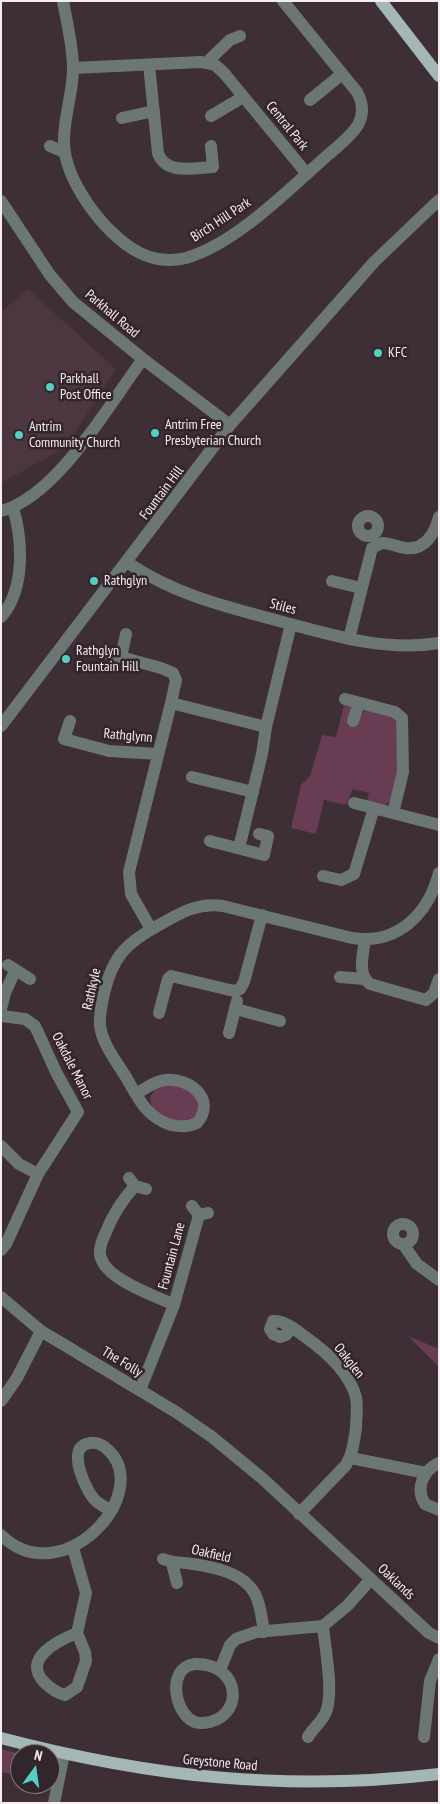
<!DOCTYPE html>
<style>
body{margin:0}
#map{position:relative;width:440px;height:1804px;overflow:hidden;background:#3e2e36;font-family:"PT Sans Narrow",sans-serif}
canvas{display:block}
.frame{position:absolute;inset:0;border:2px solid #f7ecf1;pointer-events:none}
.north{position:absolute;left:10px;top:1744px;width:50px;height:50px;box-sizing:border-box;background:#33252c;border:1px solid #81757b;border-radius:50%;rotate:14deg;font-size:14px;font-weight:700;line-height:20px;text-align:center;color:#f7ecf1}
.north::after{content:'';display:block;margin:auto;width:18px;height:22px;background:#56cec4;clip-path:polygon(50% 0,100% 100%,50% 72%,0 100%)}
</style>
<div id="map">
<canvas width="440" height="1804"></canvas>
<div class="frame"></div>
<div class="north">N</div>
</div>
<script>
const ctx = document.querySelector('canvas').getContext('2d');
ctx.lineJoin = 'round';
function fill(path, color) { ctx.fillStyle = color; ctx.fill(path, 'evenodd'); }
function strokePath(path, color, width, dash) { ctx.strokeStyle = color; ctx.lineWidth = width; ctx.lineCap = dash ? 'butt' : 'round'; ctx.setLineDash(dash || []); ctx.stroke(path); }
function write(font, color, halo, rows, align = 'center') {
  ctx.font = font + ' "PT Sans Narrow",sans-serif'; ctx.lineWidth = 5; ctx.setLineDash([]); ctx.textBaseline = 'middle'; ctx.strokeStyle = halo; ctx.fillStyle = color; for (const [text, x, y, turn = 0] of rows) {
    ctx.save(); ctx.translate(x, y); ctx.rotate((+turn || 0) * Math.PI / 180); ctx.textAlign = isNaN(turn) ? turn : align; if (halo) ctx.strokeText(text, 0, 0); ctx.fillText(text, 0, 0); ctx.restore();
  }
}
const built = new Path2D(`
 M28 289 116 369 74 434 56 453 1 483V312Z`);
const green = new Path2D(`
 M344 705H349L352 710 361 715 365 710 396 717 398 776 391 801 385 805 367 801 369 793 353 789 346 805 324 800 316 834 291 828 301 785 310 776 322 735 336 737Z
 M158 1086H180L195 1094 199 1110 192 1120 173 1121 152 1110 150 1097Z
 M408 1336 439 1349V1367Z
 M1 1749 22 1754H20V1775L1 1772Z`);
const minor = new Path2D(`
 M63 1C67 23 73 46 73 69 73 92 64 116 64 140 63 179 104 234 138 252 153 260 169 262 186 258 234 244 283 195 320 162 333 150 349 139 358 125 364 114 363 103 357 92L283 1
 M206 63 230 40 240 36
 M149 65 158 153C165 175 195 168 213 167L211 146
 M73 68 201 62 215 65 224 73 307 174
 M310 100 342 74
 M211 116 243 97
 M122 118 154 111
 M50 146 64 152
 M1 201 50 275 73 302 143 359 230 425
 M1 511C57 497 109 404 143 359
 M358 526a10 10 0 1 1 20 0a10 10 0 1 1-20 0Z
 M128 563C176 595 223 606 279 621 332 635 384 652 439 643
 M332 581 361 588
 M1 617C25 590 23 541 13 508
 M349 639 372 548 382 543C390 543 397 547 405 548 425 551 435 533 439 517
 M106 653 161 668 173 673 176 680 171 703
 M121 657 126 634
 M345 699 395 712 402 718 403 772 393 813
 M70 721 64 739 109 751 158 754
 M353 721 359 703
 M1 726 230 425 375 261 439 200
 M192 777 253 792
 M354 803 439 825
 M210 841 264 855 268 836 259 834
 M239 848 262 754 266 727
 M323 876 341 880 354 874 374 808
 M151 929 131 894 129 872 171 703 266 727 291 624
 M365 940C363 955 357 974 370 984L426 1000 434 993 439 979
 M8 965 30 979
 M340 977 364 979
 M1 1009 5 993 15 971
 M236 1009 280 1021
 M159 1013 168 979 171 976 234 991 240 989 244 982 262 915
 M1 1016 25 1019 35 1026 56 1072 78 1112 38 1174 6 1244 1 1250
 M229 1033 237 1001
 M136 1094C145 1089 154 1081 165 1080 189 1077 217 1099 197 1123 189 1127 180 1127 171 1125 146 1117 138 1098 126 1077 116 1061 103 1045 100 1026 99 1015 102 1004 104 993 113 956 126 943 159 925 180 913 198 902 223 906L352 938C397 945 428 915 439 873
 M1 1146 19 1164 38 1174
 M129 1178 135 1186 146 1189
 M135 1186C122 1200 113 1214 106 1232 103 1239 99 1246 100 1254 103 1279 154 1295 174 1305
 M192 1206 199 1215 208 1213
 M393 1234a10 10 0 1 1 20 0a10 10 0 1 1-20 0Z
 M403 1244 417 1264 439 1280
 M1 1297 41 1331 176 1412 212 1437 263 1479 429 1633 439 1638
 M291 1328 286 1335 280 1337 273 1334 270 1329 273 1321C284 1320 296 1330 304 1336 324 1350 349 1372 356 1397 358 1407 356 1418 356 1428 354 1441 353 1453 346 1465L299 1514
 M140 1390 174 1305 199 1215
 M1 1401 17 1378 41 1331
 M351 1458 426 1473
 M439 1463C423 1470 415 1489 425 1504L439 1510
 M1 1535C62 1595 156 1492 107 1449 102 1444 94 1441 86 1444 67 1450 86 1491 95 1500 100 1505 106 1508 112 1510
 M73 1548 86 1593 77 1633 85 1652 86 1661 77 1687 65 1695C57 1693 50 1688 44 1682 22 1659 57 1641 77 1633
 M163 1559C173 1563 182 1562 193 1564 214 1567 244 1573 255 1594 261 1605 262 1620 264 1632
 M172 1563 177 1583
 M195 1664C243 1663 245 1720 203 1723 176 1726 163 1667 195 1664Z
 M220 1670 230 1645 236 1639 256 1632 323 1626 347 1606 371 1579
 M308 1737C313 1728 322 1722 326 1712 334 1692 325 1648 323 1626
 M424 1737 430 1681 439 1659
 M54 1803 64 1754`);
const major = new Path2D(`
 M381 1 439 76
 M1 1738C150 1777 286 1792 439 1774`);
const markers = [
 [378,353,5,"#56cec4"],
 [50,387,5,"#56cec4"],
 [155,433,5,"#56cec4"],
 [19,435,5,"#56cec4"],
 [94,581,5,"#56cec4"],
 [66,659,5,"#56cec4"]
];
const streetNames = [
 ["Central Park",287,126,51],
 ["Birch Hill Park",221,220,-33],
 ["Parkhall Road",112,314,40],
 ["Fountain Hill",162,493,-53],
 ["Stiles",283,607,15],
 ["Rathglynn",128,736,5],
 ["Rathkyle",92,989,-77],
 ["Oakdale Manor",72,1066,63],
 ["Fountain Lane",172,1256,-75],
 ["Oakglen",349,1361,52],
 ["The Folly",122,1362,31],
 ["Oakfield",211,1554,13],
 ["Oaklands",396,1582,43],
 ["Greystone Road",220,1763,5]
];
const poiNames = [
 ["KFC",388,353],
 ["Parkhall",60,379],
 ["Post Office",60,395],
 ["Antrim Free",165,425],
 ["Presbyterian Church",165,441],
 ["Antrim",29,427],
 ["Community Church",29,443],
 ["Rathglyn",104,581],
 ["Rathglyn",76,651],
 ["Fountain Hill",76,667]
];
fill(built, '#4c3640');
fill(green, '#683c52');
strokePath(minor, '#6c7675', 12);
strokePath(major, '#a4b7b5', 12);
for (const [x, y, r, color] of markers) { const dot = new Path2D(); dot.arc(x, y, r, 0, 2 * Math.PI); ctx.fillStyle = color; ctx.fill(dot); strokePath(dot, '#33252c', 2); }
write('14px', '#f7ecf1', '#33252c', streetNames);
write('14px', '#f7ecf1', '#33252c', poiNames, 'left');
</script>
